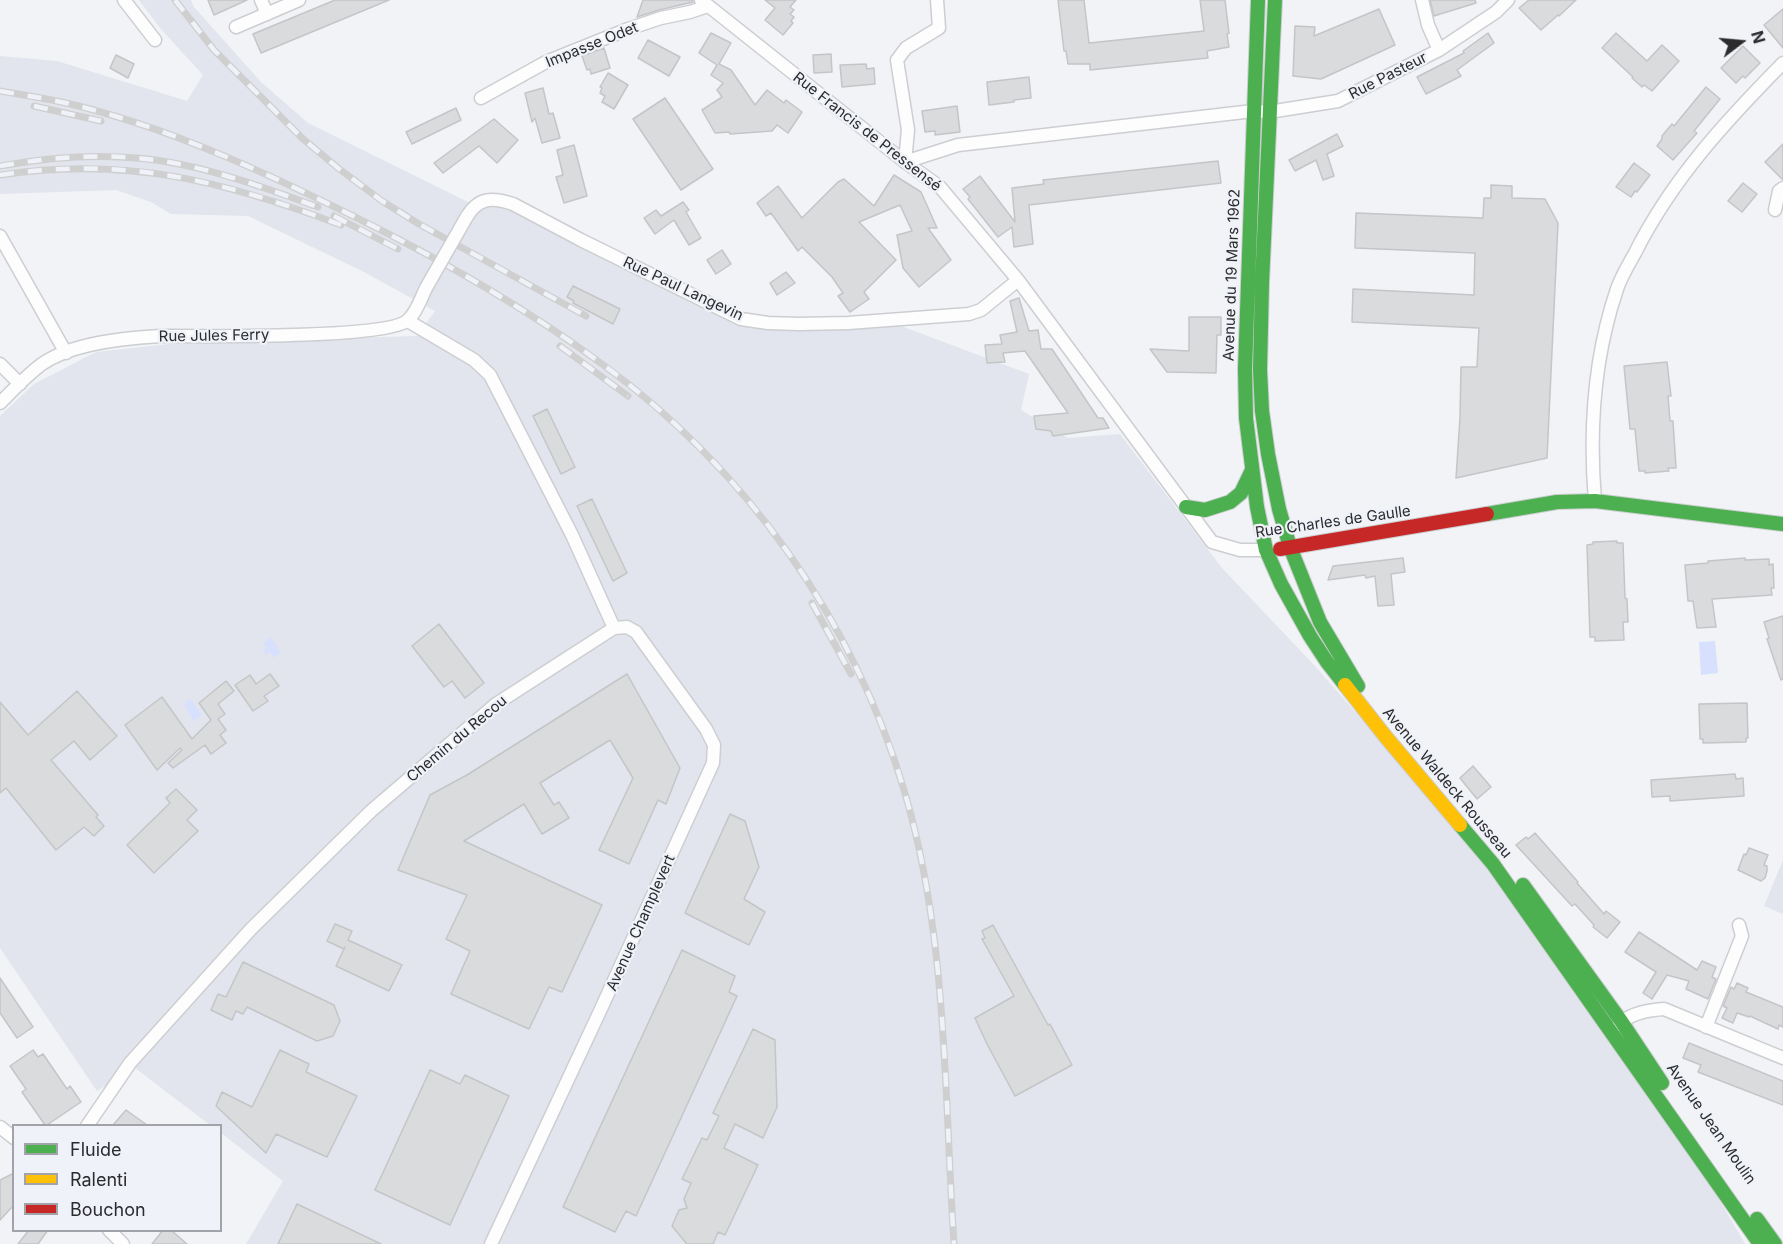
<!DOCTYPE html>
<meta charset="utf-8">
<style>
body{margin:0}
#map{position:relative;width:1783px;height:1244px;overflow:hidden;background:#f1f3f6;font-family:Inter,sans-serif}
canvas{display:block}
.legend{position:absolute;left:12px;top:1124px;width:210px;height:108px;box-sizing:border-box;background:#eff2f8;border:2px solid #a1a3a8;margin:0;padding:8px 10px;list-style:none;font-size:18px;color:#2c2c2f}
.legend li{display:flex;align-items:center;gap:12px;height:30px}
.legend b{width:30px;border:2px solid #a1a3a8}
.north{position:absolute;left:1711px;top:12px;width:60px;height:60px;-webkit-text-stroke:4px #eff2f8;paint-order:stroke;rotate:74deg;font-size:16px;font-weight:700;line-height:24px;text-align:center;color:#2c2c2f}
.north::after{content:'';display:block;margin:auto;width:21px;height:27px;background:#2c2c2f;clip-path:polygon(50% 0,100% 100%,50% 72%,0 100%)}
</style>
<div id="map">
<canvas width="1783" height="1244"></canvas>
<ul class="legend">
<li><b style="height:8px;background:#4caf50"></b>Fluide</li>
<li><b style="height:8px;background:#ffc107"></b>Ralenti</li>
<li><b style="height:8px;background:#c62828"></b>Bouchon</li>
</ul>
<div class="north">N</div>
</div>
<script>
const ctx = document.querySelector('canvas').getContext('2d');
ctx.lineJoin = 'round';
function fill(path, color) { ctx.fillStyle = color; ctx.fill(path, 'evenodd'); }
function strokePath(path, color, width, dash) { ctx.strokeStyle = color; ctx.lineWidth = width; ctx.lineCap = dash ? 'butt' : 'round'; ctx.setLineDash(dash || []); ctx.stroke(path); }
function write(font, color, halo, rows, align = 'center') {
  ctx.font = font + ' Inter,sans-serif'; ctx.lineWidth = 4.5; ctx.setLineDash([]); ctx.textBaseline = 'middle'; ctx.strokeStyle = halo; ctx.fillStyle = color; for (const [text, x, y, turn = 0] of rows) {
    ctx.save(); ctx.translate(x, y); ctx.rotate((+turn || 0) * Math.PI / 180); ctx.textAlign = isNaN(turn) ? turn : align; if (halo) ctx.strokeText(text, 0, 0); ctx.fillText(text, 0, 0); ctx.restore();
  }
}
const built = new Path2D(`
 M139 0H191L194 7 261 82 308 123 476 206 492 198 749 321 877 317 1029 374 1021 410 1068 438 1120 434 1222 568 1315 666 1446 815 1504 883 1712 1187 1745 1244H246L283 1181 221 1133 220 1126 210 1125 135 1068 97 1091 0 948V416L34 384 96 352 178 343 417 336 435 311 364 272 248 216 171 214 151 202 116 190 0 194V56L57 61 187 101 203 75 160 28Z
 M1783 860V914L1764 906Z`);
const water = new Path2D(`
 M270 637 281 652 274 658 270 652 266 655 263 651 267 648 263 643Z
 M1715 641 1718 673 1701 675 1699 642Z
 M187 700H191L202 715 194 721 184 705Z`);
const building = new Path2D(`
 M208 0H247L214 15Z
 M335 0H389L261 53 253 34Z
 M643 0H693V2L659 10 637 17Z
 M765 0H796L790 7 794 10 790 14 794 17 791 21 793 23 783 35 765 20 775 8Z
 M1058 0H1084L1089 43 1204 31 1200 0H1225L1229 33 1227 34 1229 47 1207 51 1208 58 1090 70V64H1068L1066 51H1064Z
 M1430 0H1475L1476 3 1434 16Z
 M1529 0H1576L1559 16 1558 15 1541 30 1519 8Z
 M1379 9 1395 45 1321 79 1293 76 1295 26 1315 27 1314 36Z
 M1783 9V48L1764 25Z
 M711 33 731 43 719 64 731 70 755 105 767 90 784 103 786 100 802 112 788 133 777 125 772 131 730 134 729 132 715 133 702 110 722 97 717 90 723 83 711 75 717 65 699 53Z
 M1488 33 1494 43 1457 70 1461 76 1426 94 1417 77 1464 53 1463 51Z
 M1616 33 1647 61 1662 45 1679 61 1652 91 1644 85 1642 87 1632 78 1633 77 1602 48Z
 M648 40 680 57 669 76 638 58Z
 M1743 46 1760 63 1745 78 1743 76 1736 83 1721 68Z
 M604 48 610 68 591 74 590 69 587 70 582 56Z
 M831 54 832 72 814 73 813 55Z
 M116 55 134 64 128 78 110 68Z
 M866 64 867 69 874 68 875 84 842 87 840 65Z
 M608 73 628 85 614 109 602 102 605 96 600 93 602 88 600 87Z
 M1029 77 1031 98 1014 100V102L989 105 987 82Z
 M1706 87 1720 99 1694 131 1697 133 1673 160 1657 146 1662 139V136L1672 124 1674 126Z
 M543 88 549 114 553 113 560 138 542 143 535 118 532 122 525 93Z
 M665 98 713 169 681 190 633 119Z
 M957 106 960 132 935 135V131L925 132 922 111Z
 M456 108 461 120 412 144 406 132Z
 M494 119 518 140 497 163 479 146 443 173 434 163Z
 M1337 134 1343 146 1327 154 1334 176 1323 180 1316 160 1295 171 1289 160Z
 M1783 144V180L1765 162Z
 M574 145 587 196 564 203 556 177 563 175 557 150Z
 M1218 161 1221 183 1029 205 1033 244 1014 247 1012 227 998 237 968 199 970 197 963 189 980 176 1015 222 1012 188 1044 184 1043 180Z
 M1634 163 1650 175 1637 192 1635 191 1631 197 1616 187Z
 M894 175 921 192 937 228H928L951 260 919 287 903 268 897 235 912 231 900 205 859 222 896 260 864 292 869 299 850 312 838 296 843 293 832 277 802 247 798 251 771 213 766 216 757 203 778 186 802 218 838 182 844 179 874 206Z
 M1743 183 1757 194 1742 212 1728 201Z
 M1491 185 1512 186V198L1545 199 1558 223 1547 458 1456 478 1460 418 1461 367H1477L1479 328 1352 322 1353 289 1474 295 1475 253 1355 248 1356 213 1483 218 1484 198H1491Z
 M683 202 689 210 686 212 701 238 689 245 674 220 655 234 644 218 656 210 661 216Z
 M722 250 731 264 716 274 707 260Z
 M786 272 795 283 777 295 770 283Z
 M573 286 620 309 613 324 573 303 574 301 567 297Z
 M1019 298 1029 331 1038 330 1041 349H1052L1098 418H1103L1109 428 1053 436 1051 431 1036 429 1034 416 1068 413 1025 351 1003 353 1005 362 987 363 985 345 1002 344 1000 335 1017 332 1010 301Z
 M1189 317H1221V335H1217L1216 373 1167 372 1150 349 1189 351Z
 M1667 362 1671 396H1668L1670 421H1673L1676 468H1668L1669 471 1645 473V471H1639L1635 429H1630L1624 366Z
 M547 409 575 467 561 474 533 416Z
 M592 499 627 573 613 581 577 506Z
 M1617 541V543H1623L1625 598 1627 599 1628 622H1623L1624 640 1595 641V637H1590L1587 545 1593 544V542Z
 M1403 558 1405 572 1391 574 1394 605 1378 606 1375 576 1366 578 1365 575 1328 580 1333 566Z
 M1745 558V560L1769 559V565L1773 564 1774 588H1771L1772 595 1712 599 1716 627 1697 628 1693 601H1688L1685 565 1708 563V561Z
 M1783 616V679L1781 680 1767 639 1769 638 1764 622Z
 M439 624 484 683 465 698 452 681 444 687 412 646Z
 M270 674 279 686 264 696 268 701 253 711 235 685 250 675 256 684Z
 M627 674 680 768 666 804 658 800 629 864 599 850 633 778 610 740 540 783 554 805 559 802 569 818 542 834 524 804 464 841 602 905 562 992 549 987 529 1029 451 994 470 951 446 939 467 895 398 870 430 795 467 775Z
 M226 681 234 691 218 704 225 714 218 719 226 730 220 735 226 743 211 754 205 745 173 768 168 763 182 750 180 748 157 770 125 725 162 697 192 739 211 720 199 703Z
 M77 691 117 736 90 760 74 741 51 760 98 815 96 817 104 826 94 836 84 827 56 850 6 788 0 793V702L28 735Z
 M1747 703 1748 738H1746V742L1703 743V739H1700L1699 704Z
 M1473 766 1491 787 1477 799 1460 778Z
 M1735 774 1736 779 1743 778 1744 796 1670 801V796L1652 797 1651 780Z
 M176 789 197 810 187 820 198 831 154 873 127 845 170 803 166 798Z
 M730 814 745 821 759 867 744 899 765 912 749 945 685 913Z
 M1535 833 1578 882 1577 883 1604 914 1606 911 1620 922 1607 938 1593 927 1594 925 1575 904 1572 906 1516 845 1526 837 1528 839Z
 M1749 848 1768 855 1764 865 1767 866V871L1765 878 1761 881 1738 870 1744 854 1746 855Z
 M335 924 352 931 348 940 402 965 389 991 336 966 345 947 344 949 327 941Z
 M993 925 1048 1025 1050 1024 1072 1065 1015 1096 987 1044 975 1018 1014 996 982 939 985 938 982 931Z
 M1639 932 1697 970 1702 961 1716 967 1712 977 1716 979 1708 999 1686 989 1689 981 1667 975 1652 999 1643 993 1656 972 1625 952Z
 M682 950 735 976 729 992 737 996 636 1216 626 1211 615 1232 563 1207Z
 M243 962 334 1005 340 1021 333 1036 317 1041 247 1007 243 1014 236 1011 232 1020 211 1010 218 994 226 997Z
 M0 978 33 1027 17 1038 0 1013Z
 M1737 983 1748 988 1746 992 1783 1007V1027L1779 1025 1778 1029 1750 1016 1749 1017 1737 1013 1733 1023 1722 1018 1727 1008 1723 1006 1731 987 1734 989Z
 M753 1029 775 1040 777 1107 763 1138 735 1124 724 1148 758 1165 725 1235 718 1232 713 1244H687L672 1226 679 1210 687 1208 684 1199 691 1183 682 1179 702 1138 707 1140 719 1116 713 1113Z
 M1689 1043 1783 1081V1105L1698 1072 1701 1065 1683 1058Z
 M33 1050 38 1057 43 1054 67 1089 70 1086 81 1102 47 1125H45L22 1092 26 1089 10 1066Z
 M280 1050 309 1064 306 1072 357 1096 327 1157 276 1134 266 1153 216 1106 222 1092 252 1107Z
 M430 1070 460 1084 465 1075 509 1096 450 1225 375 1190Z
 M126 1110 147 1125H113Z
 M14 1173V1205L0 1220V1180Z
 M297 1204 381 1244H278Z
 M29 1230H48L38 1244H18Z
 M163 1230H171L187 1244H152Z`);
const street = new Path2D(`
 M124 0 155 40
 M261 0 267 14
 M701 0 905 162 940 187 1018 280 1212 542 1240 550H1266
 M1422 0 1428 25 1439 50
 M236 27 299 0
 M481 98 546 62 628 29 661 18 690 12 708 6
 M905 162 958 145 1253 111 1269 112 1338 101 1439 50 1496 12 1508 0
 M905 162 908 130 897 60 906 48 939 28 937 0
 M1775 210 1779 191 1783 188
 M466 218C478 197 492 197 513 204L581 240 741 319 768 323 799 324 848 323 969 314 981 310 1018 280
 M0 236 66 353
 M408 321 474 360 490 375 572 535 614 628
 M0 364 20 384
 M0 403C13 390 27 375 42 364 72 343 124 338 160 336 197 336 389 339 408 320 417 312 421 298 426 288
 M1595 501C1589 430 1594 357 1617 289 1621 277 1629 264 1635 253 1672 179 1726 121 1783 63
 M1618 1025C1630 1013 1648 1010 1664 1009L1783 1058
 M1706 1027 1742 936 1739 925
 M87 1126 130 1063 251 929 371 811 496 704 614 628 627 627 636 632 706 729 714 745 713 763 600 1011 491 1244
 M0 1127 14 1138
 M109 1230 123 1244`);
const fast = new Path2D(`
 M1258 0 1245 369 1246 418 1257 507 1266 550 1281 584 1310 636 1327 662 1345 685
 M1275 0 1262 283 1260 370 1262 411 1268 454 1279 509 1290 547 1320 622 1358 686
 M1186 507 1205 510 1230 502 1241 493 1252 470
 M1487 514 1557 502 1595 501 1783 524
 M1460 825 1493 864 1760 1244
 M1523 885 1621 1021 1662 1083
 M1757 1219 1775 1244`);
const slow = new Path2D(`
 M1345 685 1385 736 1460 825`);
const jam = new Path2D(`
 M1280 549 1487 514`);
const rail = new Path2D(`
 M175 0 214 50 302 138 338 168 382 201 419 224 586 316
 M0 91C22 95 44 98 66 103 165 126 260 170 351 215 436 257 526 308 602 364 746 469 853 619 904 790 948 937 944 1093 954 1244
 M34 106 101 121
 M0 166C45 158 91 154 137 158 198 163 260 186 318 207
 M0 175C126 156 224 181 341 225
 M334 216 398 249
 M560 346 628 396
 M812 603 851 674`);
const streetBridge = new Path2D(`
 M426 288 466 218`);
const streetNames = [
 ["Impasse Odet",592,45,-22],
 ["Rue Pasteur",1388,76,-27],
 ["Rue Francis de Pressensé",867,132,38],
 ["Avenue du 19 Mars 1962",1232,275,-88],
 ["Rue Paul Langevin",683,289,25],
 ["Rue Jules Ferry",214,336,-1],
 ["Rue Charles de Gaulle",1333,522,-8],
 ["Chemin du Recou",457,739,-40],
 ["Avenue Waldeck Rousseau",1447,783,50],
 ["Avenue Champlevert",641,923,-66],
 ["Avenue Jean Moulin",1711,1124,55]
];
fill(built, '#e2e5ed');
fill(water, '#d7e0fc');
fill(building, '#dadbdd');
strokePath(building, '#c4c5c7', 1.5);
strokePath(street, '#cdced1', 15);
strokePath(fast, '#cdced1', 16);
strokePath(slow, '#cdced1', 16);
strokePath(jam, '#cdced1', 16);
strokePath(street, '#fdfdfe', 12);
strokePath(fast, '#4caf50', 14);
strokePath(slow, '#ffc107', 14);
strokePath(jam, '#c62828', 14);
strokePath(rail, '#cfcfd0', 7);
strokePath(rail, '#eff2f8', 4.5, [14]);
strokePath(streetBridge, '#cdced1', 15, []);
strokePath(streetBridge, '#fdfdfe', 12);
write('15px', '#2c2c2f', '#eff2f8', streetNames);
</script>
